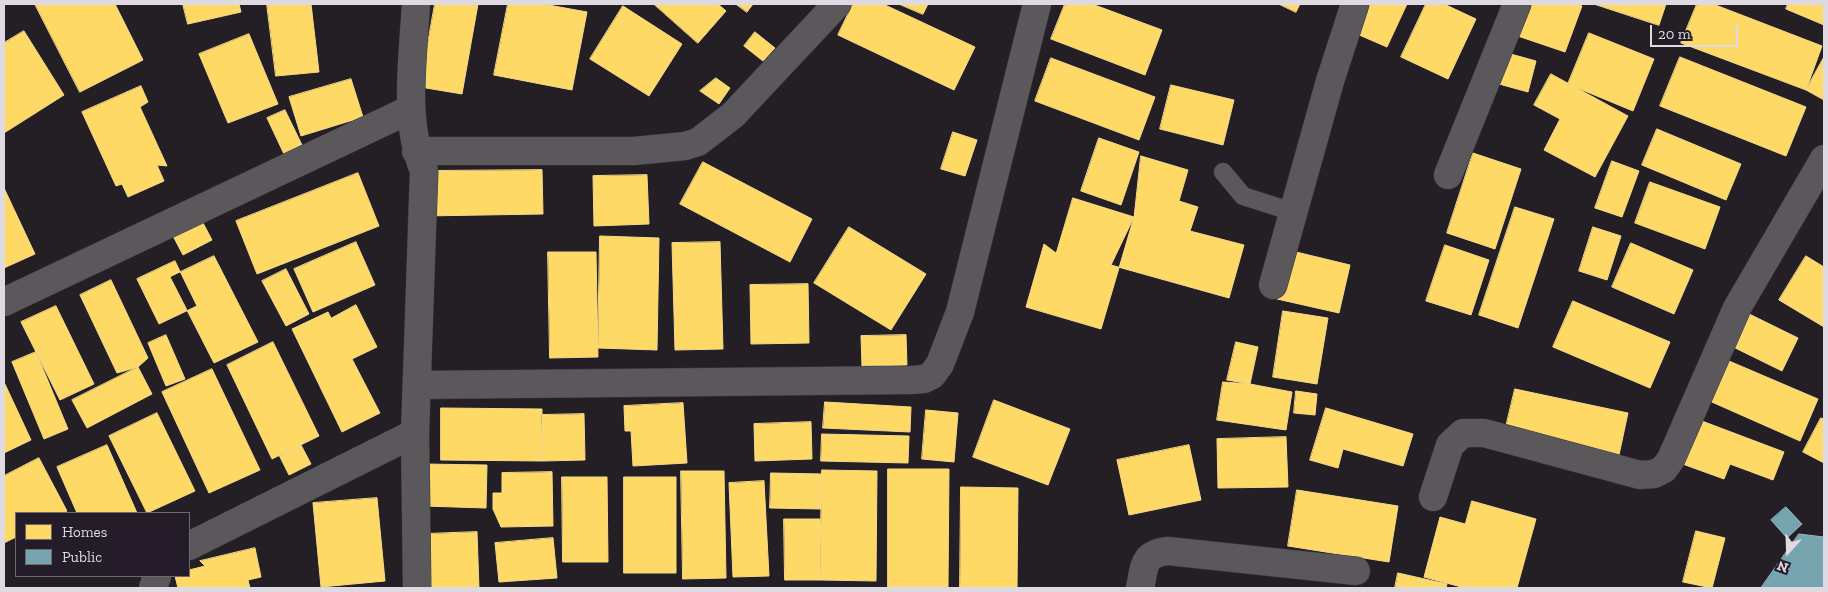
<!DOCTYPE html>
<style>
body{margin:0}
#map{position:relative;width:1828px;height:592px;overflow:hidden;background:#231f25;font-family:"Zilla Slab",serif}
canvas{display:block}
.frame{position:absolute;inset:0;border:5px solid #dfdae2;pointer-events:none}
.legend{position:absolute;left:15px;top:512px;width:175px;height:65px;box-sizing:border-box;background:#241c28;border:1px solid #6f6872;margin:0;padding:6px 9px;list-style:none;font-size:15px;color:#dfdae2}
.legend li{display:flex;align-items:center;gap:10px;height:25px}
.legend b{width:25px;border:1px solid #6f6872}
.north{position:absolute;left:1763px;top:527px;width:50px;height:50px;-webkit-text-stroke:4px #241c28;paint-order:stroke;rotate:200deg;font-size:14px;font-weight:700;line-height:20px;text-align:center;color:#dfdae2}
.north::after{content:'';display:block;margin:auto;width:18px;height:22px;background:#dfdae2;clip-path:polygon(50% 0,100% 100%,50% 72%,0 100%)}
.scale{position:absolute;left:1650px;top:25px;width:88px;height:22px;box-sizing:border-box;border:2px solid #dfdae2;border-top:0;padding-left:6px;font-size:15px;line-height:18px;white-space:nowrap;color:#dfdae2;-webkit-text-stroke:4px #241c28;paint-order:stroke}
</style>
<div id="map">
<canvas width="1828" height="592"></canvas>
<div class="frame"></div>
<ul class="legend">
<li><b style="height:14px;background:#ffd966"></b>Homes</li>
<li><b style="height:14px;background:#76a5af"></b>Public</li>
</ul>
<div class="north">N</div>
<div class="scale">20 m</div>
</div>
<script>
const ctx = document.querySelector('canvas').getContext('2d');
ctx.lineJoin = 'round';
function fill(path, color) { ctx.fillStyle = color; ctx.fill(path, 'evenodd'); }
function strokePath(path, color, width, dash) { ctx.strokeStyle = color; ctx.lineWidth = width; ctx.lineCap = dash ? 'butt' : 'round'; ctx.setLineDash(dash || []); ctx.stroke(path); }
const homes = new Path2D(`
 M35 4H115L143 60 80 92Z
 M183 4H239L241 12 188 24Z
 M267 4H311L319 72 276 76Z
 M435 4H478L462 94 420 87Z
 M508 4H543L587 12 572 90 494 75Z
 M654 4H718L726 11 698 43Z
 M736 4H753L747 12Z
 M853 4H883L975 47 954 90 838 35Z
 M899 4H928L923 14Z
 M1065 4H1092L1162 30 1145 75 1051 39Z
 M1279 4H1300L1296 12Z
 M1354 4H1407L1387 47 1343 28Z
 M1426 4H1444L1476 19 1448 79 1401 57Z
 M1509 4H1576L1582 6 1565 52 1500 30Z
 M1594 4H1666L1659 25Z
 M1697 4H1713L1822 46 1806 90 1681 43Z
 M1788 4H1824V25L1786 9Z
 M623 6 682 44 649 96 590 59Z
 M24 31 64 95 4 133V43Z
 M755 32 775 48 763 61 744 46Z
 M1589 33 1654 59 1633 111 1568 84Z
 M249 34 278 104 228 123 199 54Z
 M1507 53 1536 61 1528 92 1499 84Z
 M1680 57 1806 107 1786 156 1660 106Z
 M1824 57V100L1806 90Z
 M1051 58 1155 97 1139 140 1035 101Z
 M1551 74 1628 116 1595 177 1544 150 1560 119 1534 105Z
 M716 78 730 88 719 104 700 91Z
 M351 79 363 117 301 136 289 97Z
 M1171 85 1234 100 1223 145 1160 129Z
 M141 86 148 102 140 107 167 166 157 165 164 181 128 197 122 184 116 186 82 112Z
 M285 110 302 145 284 154 267 118Z
 M1657 129 1741 164 1726 200 1642 165Z
 M953 132 977 140 965 176 941 169Z
 M1099 138 1139 152 1121 205 1081 191Z
 M1473 153 1521 169 1495 249 1447 233Z
 M1141 156 1188 170 1179 201 1198 207 1190 231 1244 245 1229 298 1111 265 1134 217Z
 M1612 161 1639 171 1622 217 1595 208Z
 M703 162 812 219 790 262 680 204Z
 M542 170 543 214 423 216 424 171Z
 M358 173 379 226 257 274 236 221Z
 M647 175 649 224 594 226 593 176Z
 M1650 182 1720 207 1705 249 1635 223Z
 M4 188 35 254 4 268Z
 M1073 198 1134 217 1101 329 1026 307 1044 244 1056 253Z
 M1515 207 1554 219 1518 328 1479 315Z
 M202 221 212 240 183 255 173 236Z
 M849 227 926 274 891 330 814 283Z
 M1593 227 1621 236 1607 280 1579 271Z
 M600 236 659 238 657 350 598 348Z
 M356 242 375 285 313 312 294 269Z
 M720 242 723 349 675 350 672 243Z
 M1631 243 1693 270 1674 314 1612 287Z
 M1445 245 1489 260 1471 315 1426 301Z
 M1288 250 1350 265 1339 313 1277 299Z
 M548 252H596L598 357 550 358Z
 M214 256 258 342 214 363 170 277Z
 M1806 256 1824 267V327L1779 300Z
 M175 261 197 306 159 324 137 279Z
 M286 269 309 314 286 326 262 281Z
 M111 280 148 358 138 367 117 373 80 295Z
 M808 284 809 343 751 344 750 285Z
 M1573 301 1670 342 1650 388 1553 347Z
 M356 305 377 347 352 359 380 413 342 432 292 329 328 312 331 318Z
 M56 306 94 384 60 400 21 322Z
 M1737 308 1798 338 1782 371 1721 341Z
 M1283 311 1328 318 1317 384 1273 377Z
 M166 335 185 379 166 386 148 343Z
 M906 335 907 365 862 366 861 336Z
 M273 342 319 436 272 459 227 365Z
 M1236 342 1258 347 1250 384 1227 380Z
 M36 352 68 429 44 439 12 362Z
 M1722 358 1818 399 1800 441 1705 399Z
 M138 367 152 394 87 428 72 400Z
 M212 369 260 470 209 493 162 392Z
 M4 382 31 440 4 453Z
 M1223 382 1250 384 1292 392 1286 430 1217 420Z
 M1515 389 1628 413 1619 455 1505 431Z
 M1296 391 1317 394 1315 415 1294 413Z
 M994 400 1070 429 1048 485 973 457Z
 M825 402 911 407 910 432 823 428Z
 M683 403 687 463 633 466 631 431H625L624 406Z
 M441 408 542 409V461L441 460Z
 M1326 408 1413 434 1403 466 1343 449 1338 468 1310 460Z
 M926 410 958 413 954 462 922 459Z
 M157 413 195 491 147 513 109 436Z
 M584 414 585 460 542 461 541 415Z
 M1694 418 1784 452 1773 480 1730 464 1724 479 1677 462Z
 M1821 418 1824 419V463L1803 452Z
 M811 422 812 459 755 461 754 424Z
 M822 434 909 436 908 463 821 461Z
 M1286 437 1288 487 1218 488 1217 439Z
 M107 445 137 513H77L57 467Z
 M301 445 311 464 289 475 279 455Z
 M1189 445 1201 500 1129 515 1117 460Z
 M39 458 67 511 63 513H16V537L4 543V476Z
 M424 464 487 465 486 508 423 506Z
 M888 469H949L948 587H888Z
 M822 470 877 471 876 581 820 580Z
 M681 471H724L726 578 683 579Z
 M552 472 553 526 501 527 493 509V493H502V473Z
 M771 473 822 474 821 509 770 508Z
 M562 477H607L608 562H563Z
 M624 477H676V573H624Z
 M764 481 769 576 733 577 729 483Z
 M961 487 1018 488 1017 588H960Z
 M1297 490 1398 506 1389 562 1288 546Z
 M377 498 385 581 321 587 313 503Z
 M1472 501 1536 519 1517 588H1465L1424 577 1440 517 1465 524Z
 M784 519H820V580H785Z
 M1696 531 1725 538 1712 588 1683 582Z
 M477 532 479 588H427L425 534Z
 M553 538 557 578 499 582 495 543Z
 M255 548 261 577 248 580 250 588H178L175 576H189V570L205 566 200 561Z
 M1398 573 1447 584 1446 588H1395Z`);
const public = new Path2D(`
 M1786 507 1802 524 1787 538 1771 520Z
 M1799 534 1824 537V588H1761Z`);
const service = new Path2D(`
 M1223 172 1243 196 1293 212`);
const minor = new Path2D(`
 M416 4C413 58 403 120 424 171L415 433 417 588
 M416 151H634L685 146 698 142 733 115 837 4
 M1448 175 1517 4
 M1273 285 1330 81 1355 4
 M4 302 411 109
 M418 385 911 380 924 379 932 375 940 364 960 312 1037 4
 M1433 497 1450 445 1463 433H1484L1640 475 1654 474 1664 469 1671 459 1737 308 1824 159
 M189 546 415 433
 M153 588 157 576
 M1140 588C1145 566 1142 554 1168 551L1356 571`);
fill(homes, '#ffd966');
strokePath(homes, '#f5d98b', 1);
fill(public, '#76a5af');
strokePath(public, '#96b5be', 1);
strokePath(service, '#3e3b40', 19);
strokePath(minor, '#3e3b40', 29);
strokePath(service, '#5b585c', 18);
strokePath(minor, '#5b585c', 28);
</script>
